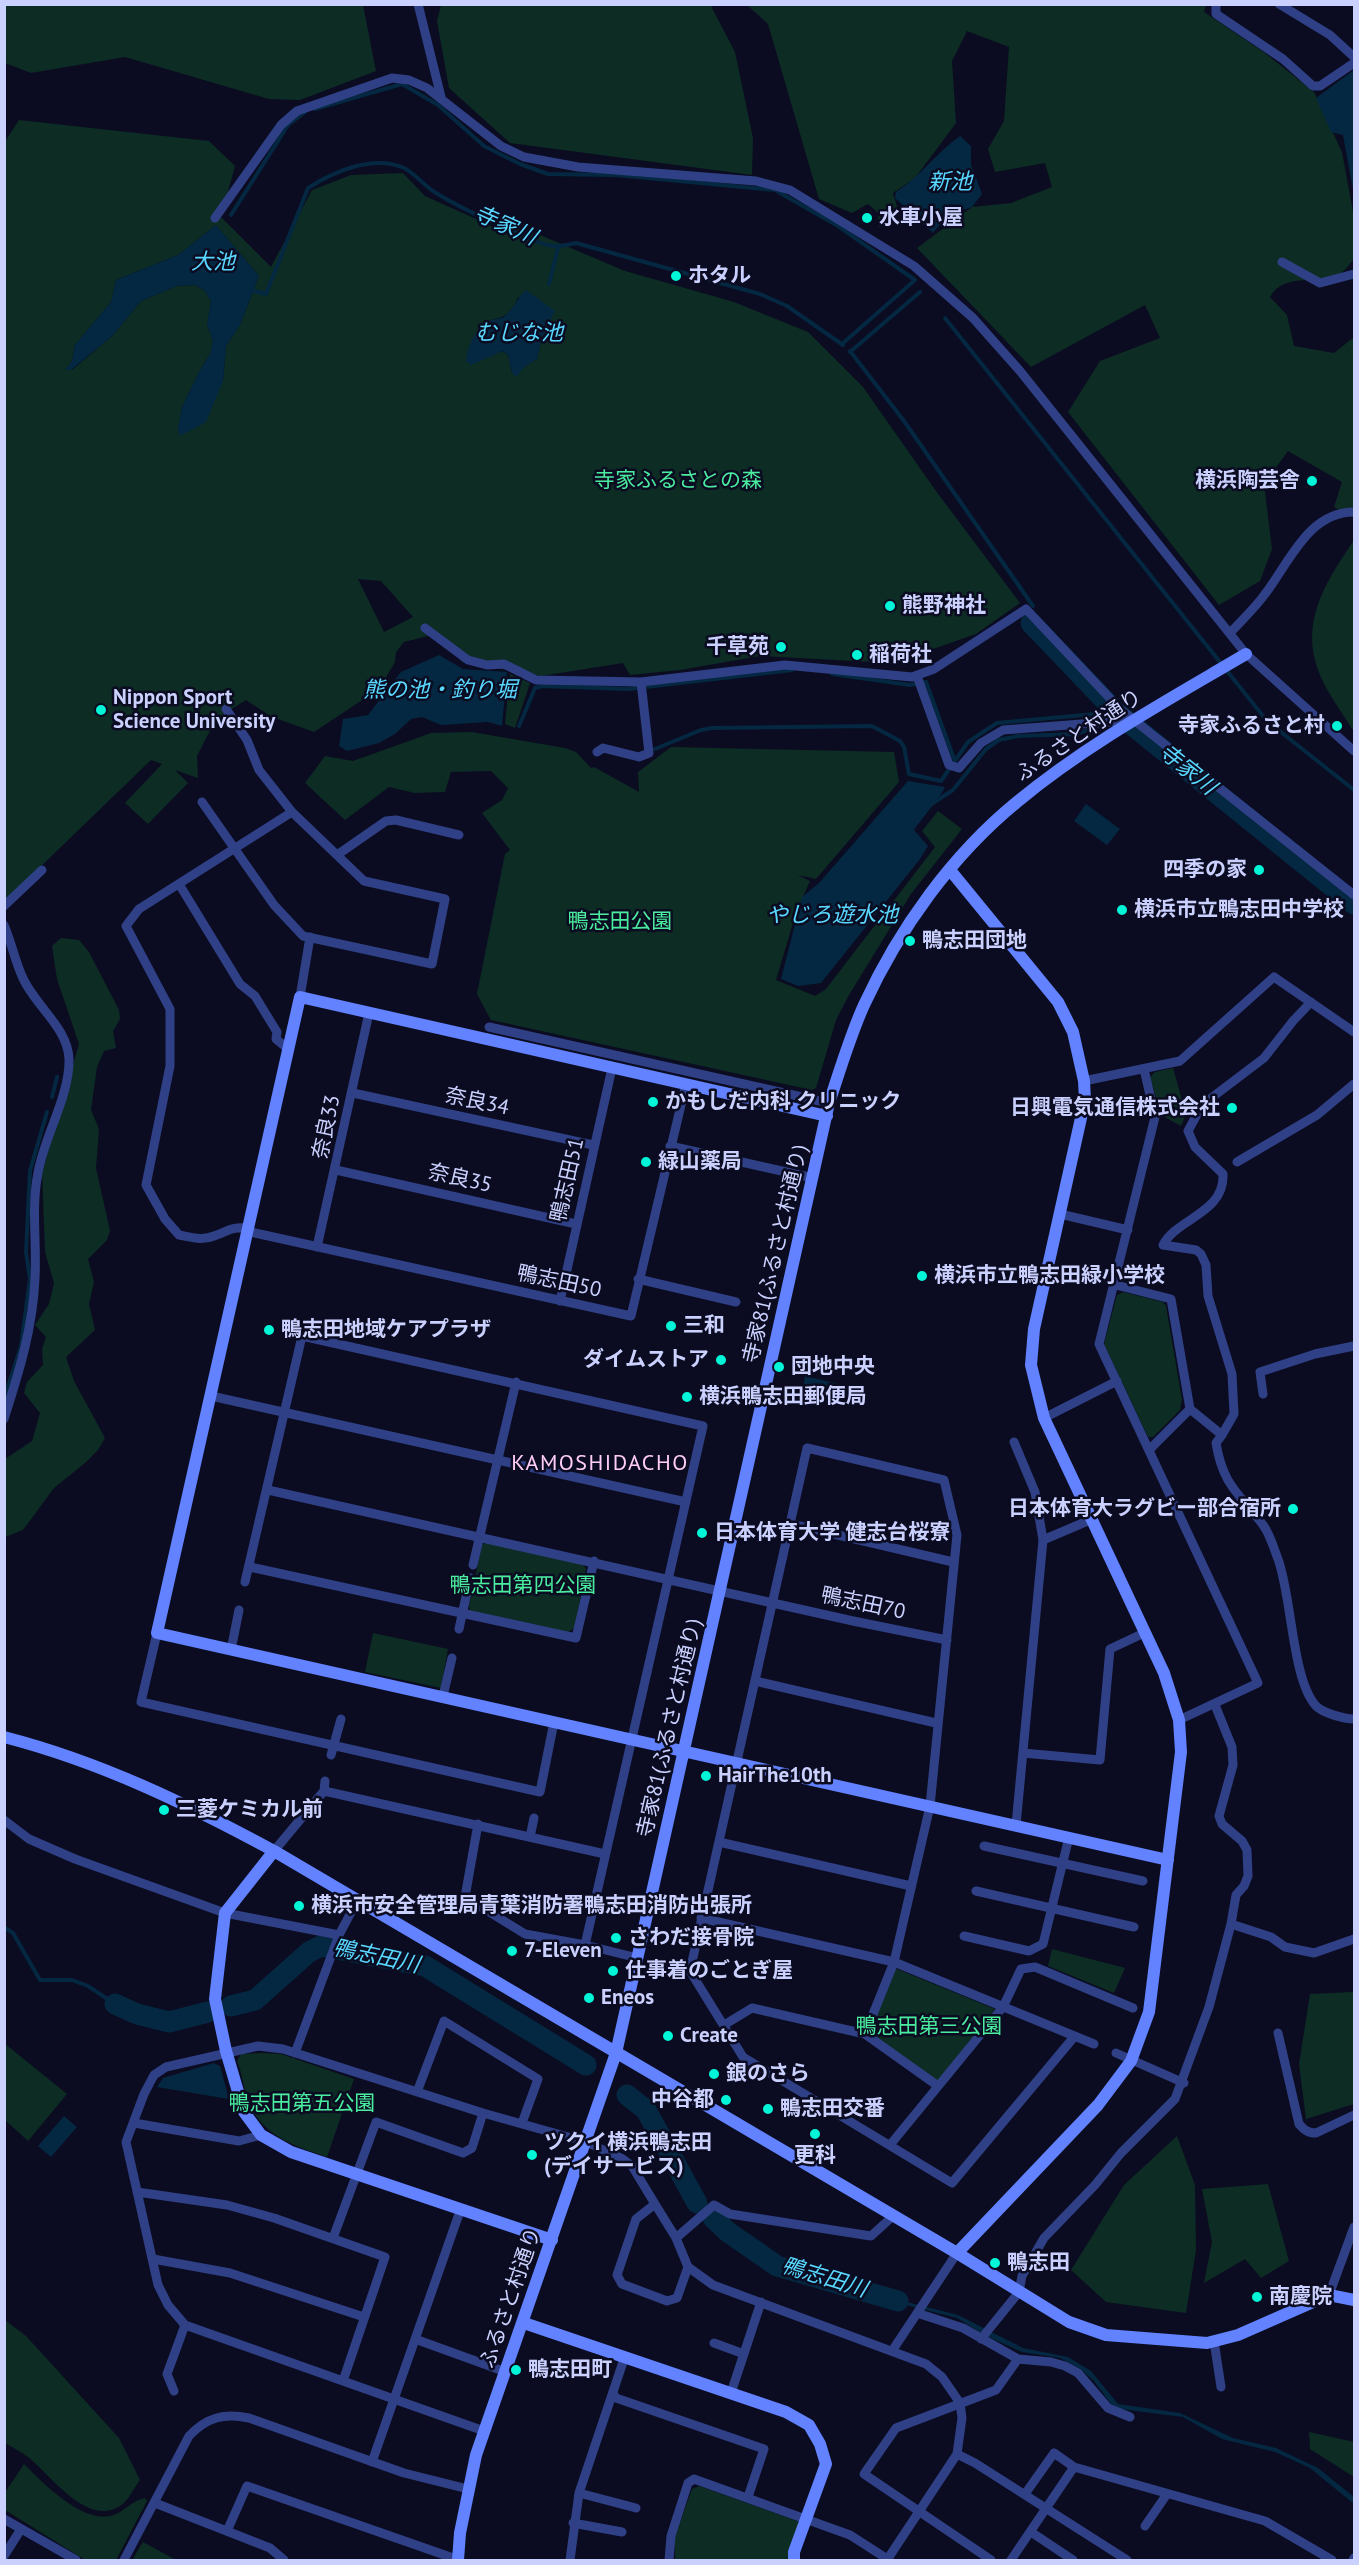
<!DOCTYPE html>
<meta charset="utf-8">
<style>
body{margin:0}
#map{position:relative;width:1359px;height:2565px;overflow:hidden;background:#0b0c21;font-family:"PT Sans",sans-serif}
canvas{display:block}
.frame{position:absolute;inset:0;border:6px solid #cbd1ff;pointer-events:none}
</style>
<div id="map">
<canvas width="1359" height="2565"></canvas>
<div class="frame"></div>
</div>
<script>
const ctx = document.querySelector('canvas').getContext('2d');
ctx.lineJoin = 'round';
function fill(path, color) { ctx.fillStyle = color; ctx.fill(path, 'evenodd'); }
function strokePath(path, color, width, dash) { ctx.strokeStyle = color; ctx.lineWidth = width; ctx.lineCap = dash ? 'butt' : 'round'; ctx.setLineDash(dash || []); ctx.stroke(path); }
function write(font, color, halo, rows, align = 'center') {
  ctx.font = font + ' "PT Sans","Noto Sans JP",sans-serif'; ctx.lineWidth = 5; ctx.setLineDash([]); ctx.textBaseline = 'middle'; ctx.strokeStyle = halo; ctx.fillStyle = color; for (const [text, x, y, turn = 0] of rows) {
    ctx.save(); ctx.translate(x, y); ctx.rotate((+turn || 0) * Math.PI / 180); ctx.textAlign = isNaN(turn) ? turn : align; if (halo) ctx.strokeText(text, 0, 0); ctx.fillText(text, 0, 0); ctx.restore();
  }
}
const green = new Path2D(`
 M4 5H363L376 71 300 100 269 99 125 57 31 73 5 63Z
 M441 5H713L712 8 735 52 753 138 752 175 510 143 449 88 437 21Z
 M747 5H1206L1204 12 1265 53 1314 92 1342 152 1354 217V259C1350 263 1346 270 1341 273 1320 285 1283 272 1270 297L1287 315 1294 346 1334 353 1354 337V518L1334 507 1342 482 1288 451 1264 484 1272 549 1260 581 1219 605 1068 412 1100 361 1160 338 1145 305 1031 367 917 248 972 207 1011 203 1052 187 1045 163 995 172 988 149 1004 121 1009 47 967 31 952 61 956 123 915 178 893 193 899 213 888 225 879 227 878 213 868 204 852 213 819 199 768 24Z
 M19 120 209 141 235 166 221 217 271 267 312 190 351 175 403 173 425 196 494 227 526 229 625 271 734 302 808 332 863 387 936 491 1020 603 976 634 893 663 760 656 680 670 630 675 623 663 541 676 462 662 436 634 404 642 396 652 395 662 379 689 314 732 272 717 246 700 216 719 197 756 198 778 175 770 188 783 148 824 125 803 162 764 151 760 5 901 4 143ZM216 225 259 276 240 325 226 346 223 381 178 429 182 407 199 372 210 354 213 341 207 324 211 301 204 290 195 285 177 286 141 301 112 336 72 370H66L72 361 75 345 111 302 116 280 178 255ZM518 297 554 311 542 338 537 359 512 373 508 355 502 351 494 354 490 320C505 318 513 312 518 297ZM358 579 381 581 413 617 384 632Z
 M1354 540V729H1352C1340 709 1322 686 1316 664 1302 615 1329 578 1354 540Z
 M510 674 530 683 515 728 505 724Z
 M472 732 565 748 576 752 591 768 594 767 639 792 638 772 671 747 894 752 899 782 816 879 798 875 810 881 796 913 776 980 815 996 826 989 935 847 922 831 938 811 962 829 911 894 849 995 836 1020 816 1088 812 1090 491 1020 477 994 505 854 510 850 482 813 502 800 508 788 491 771 451 772 445 792 415 793 389 787 345 820 305 783 325 756 353 761 431 733Z
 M61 938 79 940 89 952 119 1010 120 1019 113 1031 116 1048 104 1051 97 1067 91 1110 99 1129 96 1168 110 1231 107 1240 88 1259 94 1282 89 1304 95 1330 66 1357 74 1381 105 1438 98 1450 85 1463 54 1488 23 1530 5 1537V1459L32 1441 40 1413 24 1393 27 1382 43 1365 42 1349 46 1337 35 1325 49 1304 54 1283 45 1252 42 1173 79 1044 57 979 52 946Z
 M1173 1068 1186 1114 1181 1126 1161 1115 1150 1077 1155 1072Z
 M1123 1292 1163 1302 1166 1306 1182 1400 1180 1410 1153 1437H1148L1104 1344 1117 1295Z
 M487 1542 579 1562 586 1568 575 1628 568 1632 470 1611 469 1605 482 1545Z
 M373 1633 448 1649 441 1688 365 1672Z
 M1052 1949 1125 1968 1114 1993 1048 1966Z
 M892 1967 995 2009 938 2086 865 2034Z
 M1354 1992V2104L1306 2119 1299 2064 1310 1994Z
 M4 2043 67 2094 28 2141 5 2120Z
 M263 2053 281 2054 354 2079 327 2157C292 2145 259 2135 247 2097 243 2085 242 2073 237 2061L241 2054Z
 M1177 2136 1195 2185 1196 2250 1186 2313 1106 2302 1071 2270 1124 2185Z
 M1268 2184 1289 2261 1261 2278 1245 2259 1204 2283 1212 2242 1202 2189Z
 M5 2320 26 2336 119 2438 140 2480C134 2488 128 2501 120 2506 86 2527 51 2475 28 2457 21 2452 12 2447 5 2443Z
 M1309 2432 1354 2442V2477L1310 2449Z
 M24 2464C43 2483 86 2528 116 2514 127 2509 132 2501 145 2498L147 2501 116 2560H85L5 2510 4 2494Z
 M699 2486 800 2522 787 2560H675V2537L692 2489Z
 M143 2542 176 2560H132Z`);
const water = new Path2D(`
 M1354 70V195L1343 135 1331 132 1316 98Z
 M960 136 971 146V165L982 194 972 207 948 215 933 233 895 198 896 192C922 175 936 153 960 136Z
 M216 225 259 276 240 325 226 346 223 381 206 422 180 436 178 429 182 407 199 372 210 354 213 341 207 324 211 301 204 290 195 285 177 286 141 301 112 336 71 370H65L72 361 75 345 111 302 116 280 178 255Z
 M526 290 555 311 542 338 537 359 523 368 517 377 512 373 508 355 503 351 471 365 466 361C468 344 474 331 489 321 495 318 501 320 506 315 515 307 517 297 526 290Z
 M439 655 463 669 507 672 502 726 488 722 441 725 422 717 411 719 395 734 379 743 347 751 339 746 343 719 368 715 401 672Z
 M908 781 945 787C943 794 920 821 914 830L928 846 920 859 821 983 798 986 781 979 802 897 819 883Z
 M1086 804 1120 829 1107 845 1074 821Z
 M805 1376 847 1386 844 1398 803 1388Z
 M214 2063 220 2066 229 2099 157 2087 163 2078Z
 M64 2116 77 2127 51 2157 38 2146Z
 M871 2293 958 2315 1023 2348 1068 2357 1091 2371 1118 2404 1180 2413 1233 2438 1276 2448 1318 2468 1354 2497V2504L1310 2468 1275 2452 1222 2439 1183 2417 1120 2409 1111 2404 1093 2380 1079 2368 1060 2358 1022 2352 986 2336 957 2318 871 2296Z`);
const stream = new Path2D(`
 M315 109 402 84 438 105 484 146 520 164 548 174 616 175 775 190 838 226 915 280 842 344
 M231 215 288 125 305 112
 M549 284 558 248
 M251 290 266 294 308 188C333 172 373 154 404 168 416 174 424 186 436 193 462 209 491 222 519 234 544 244 549 250 576 243L760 294 787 306 843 345
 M945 318 1267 721 1354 790
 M850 351 904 421 1033 606
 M850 352 920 292
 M832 674 910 685 926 682 954 759
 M519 726 535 688 542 686 628 689 792 670
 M655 749 701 730 712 728 872 726 900 741 904 747 909 774 941 781 968 742 997 723 1116 712
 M930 805 953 790 986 749 999 740 1018 736 1077 734 1095 727
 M52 1097 57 1077
 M4 1399 21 1346 30 1279 26 1252 30 1171 47 1112
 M4 1927 13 1933 40 1980H72L88 1986 115 2004`);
const river = new Path2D(`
 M1031 623 1116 712 1354 904
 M115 2004 137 2014 169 2022 208 2012
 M231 2006 255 2000 309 1952 321 1946 425 1966 586 2065
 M627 2095 646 2110 697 2203
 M713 2218 728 2232 777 2266 898 2301`);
const street = new Path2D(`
 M418 4 441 97
 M1216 4V14L1283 59 1313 86H1320L1354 63
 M1279 4 1330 35 1354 57
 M215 218 281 125 297 111 392 78 409 80 427 88 501 146 524 157 578 167 756 181 790 190 914 266 973 318 1020 371 1246 654 1354 751
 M1282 262 1320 283 1354 274
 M425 628 468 660 487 665 504 664 536 680 641 682 785 665 912 677 934 669 1026 609 1120 709 1354 895
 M1230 633C1242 620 1255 608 1265 594 1289 563 1308 512 1354 512
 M917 676 949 765 959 768 981 743 1003 730 1134 720
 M597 752 603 748 639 757 649 753 641 682
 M202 802 274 905 303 936 432 964 445 899 364 881 292 812 259 770 247 740 226 709
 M337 855 386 821 396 820 459 835
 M179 884 240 984 255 996 277 1032 276 1039 287 1048
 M4 906 42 870
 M4 925C11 941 15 961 22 976 33 1004 68 1027 69 1059 70 1095 44 1137 38 1173 31 1208 37 1243 35 1278 33 1328 19 1372 4 1419
 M300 997 310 937
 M489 1027 820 1101
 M1144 1069 1155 1117 1099 1344 1258 1683 1179 1720
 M1084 1081 1180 1061 1274 977 1354 1032
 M353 1093 593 1145
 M670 1146 813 1178
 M1237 1162 1317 1115 1354 1084
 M336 1170 576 1224
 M1060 1214 1128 1230
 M247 1228C229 1227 229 1231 214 1236 202 1241 191 1237 179 1235L165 1219 146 1185 170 1066V1009L126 926 139 909 292 812
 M246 1231 631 1316 686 1084
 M317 1247 369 1013
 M638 1279 736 1302
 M1116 1285 1171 1299 1190 1409 1149 1450
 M560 1301 612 1068
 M1263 1394 1260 1372 1315 1354 1354 1346
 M211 1396 686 1502
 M1190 1409 1222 1435 1234 1414 1232 1374 1208 1296 1206 1265 1201 1254 1196 1250 1163 1245C1177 1218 1225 1213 1223 1174L1195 1147 1188 1131 1202 1105 1264 1058 1293 1021 1311 1002
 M1044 1418 1117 1381
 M1222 1435 1216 1443C1223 1486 1239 1493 1263 1525 1270 1534 1274 1549 1278 1559 1292 1597 1292 1680 1316 1706 1323 1713 1344 1719 1354 1719
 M1014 1442 1035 1492 1043 1540 1016 1825
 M268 1490 853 1621 947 1640
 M791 1524 953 1562
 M1043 1540 1090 1520
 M473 1565 516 1382
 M250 1567 576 1638 594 1561
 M245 1582 302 1336 703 1426 585 1945 525 1934 465 1897 478 1824
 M459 1629 470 1578
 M157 1633 141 1702 540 1792 554 1722
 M231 1650 239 1610
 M755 1681 936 1723
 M443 1696 452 1658
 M1215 1705 1232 1747 1233 1765 1219 1816 1222 1824 1242 1841 1247 1850 1248 1876 1244 1886 1236 1895 1231 1924 1271 1937 1285 1947 1314 1953 1354 1939
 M1023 1753 1100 1760 1110 1649 1144 1633
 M331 1755 341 1719
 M324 1791 605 1854
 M4 1820 29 1839 75 1859 225 1913 339 1935
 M530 1837 534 1818
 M719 1842 911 1886
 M984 1846 1143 1881
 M274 1851 324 1791 325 1781
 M976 1891 1134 1927
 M701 1918 894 1962 1094 2044
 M964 1936 1029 1951 1043 1944 1069 1837
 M585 1945 638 1958
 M724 2025 752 2008 865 2034 938 2086
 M1278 2033 1299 2124C1304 2130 1308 2133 1316 2133L1354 2115
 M865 2034 894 1962 930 1806 957 1535 944 1480 807 1448 690 1971 743 2057 952 2183 1074 2037
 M295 2053 339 1935 357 1901
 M1116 2053 1184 2083
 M417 2092 444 2021 538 2079 522 2123
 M134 2123 239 2141 261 2135
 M890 2145 1003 2007 1021 1969 1035 1967 1133 2008
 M137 2192 227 2205 274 2218 385 2257 343 2381
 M655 2204 636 2219 617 2275 622 2284 667 2301 677 2298 688 2267
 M333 2238 376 2122 463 2153 472 2148 483 2113
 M676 2238 714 2205 730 2214 871 2236 892 2217
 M153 2259 230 2273 364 2317
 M1329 2295 1354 2227
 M917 2313 963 2328 1018 2359 1051 2362 1065 2366 1078 2373 1108 2408 1130 2417
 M415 2339 506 2372
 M981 2339 1019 2292 1022 2276 1044 2238 1095 2185 1121 2153 1175 2099 1209 2007 1231 1924
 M1214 2341 1221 2387
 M714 2343 744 2354
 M892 2351 957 2253
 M174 2391 167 2374 185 2325
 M613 2393 616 2398 764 2449 748 2497
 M731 2393 761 2302
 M484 2431 185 2325 168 2305 158 2285 126 2142 144 2094 154 2075 166 2067 258 2046 283 2049 483 2113 586 2142 621 2158 632 2166 655 2204 676 2238 688 2267 713 2285 926 2364 942 2377 960 2403 962 2418 957 2454 887 2560
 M957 2454 975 2463 1127 2560
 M372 2462 460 2211
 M579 2493 636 2508
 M1025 2494 1054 2453 1074 2467
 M155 2503 270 2548 284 2560
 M4 2519 76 2560
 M573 2523 622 2532
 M1145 2526 1167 2494
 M227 2531 247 2486 459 2560
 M1031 2532 1073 2560
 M4 2556 21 2529
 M124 2560 189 2436C207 2417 224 2413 249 2418L404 2473 468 2489
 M570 2560 579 2493 624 2359
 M669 2560 671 2536 688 2483 694 2479 850 2535 889 2560
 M991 2560 864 2474 896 2428 996 2390 1018 2359
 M1011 2560 1074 2467 1265 2521 1332 2560
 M1353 2560 1354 2558`);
const secondary = new Path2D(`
 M950 870 1058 1002 1073 1032 1084 1081 1085 1100 1034 1329 1031 1365 1044 1418 1164 1673 1179 1720 1181 1752 1149 2012 1131 2061 1098 2105 957 2253
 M827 1116 300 997 157 1633 1168 1860
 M4 1737C101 1762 187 1804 274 1851L957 2253 1069 2322 1106 2335 1207 2343 1238 2335 1329 2295 1354 2300
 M274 1851 225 1913 215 1999 226 2051 244 2112 261 2135 291 2152 552 2240
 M524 2323 786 2412 809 2425 820 2444 826 2464 794 2552V2560
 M458 2560 460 2533 476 2455 616 2053 829 1103C840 1070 850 1036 864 1005 899 929 952 855 1017 802 1087 744 1168 700 1246 654`);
const markers = [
 [867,218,6,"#00f6d7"],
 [676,276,6,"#00f6d7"],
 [1312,481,6,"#00f6d7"],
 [890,606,6,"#00f6d7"],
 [781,647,6,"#00f6d7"],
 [857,655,6,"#00f6d7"],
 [101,710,6,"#00f6d7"],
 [1337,726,6,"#00f6d7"],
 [1259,870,6,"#00f6d7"],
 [1122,910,6,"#00f6d7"],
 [910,941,6,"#00f6d7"],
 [653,1102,6,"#00f6d7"],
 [1232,1108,6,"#00f6d7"],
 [646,1162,6,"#00f6d7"],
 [922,1276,6,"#00f6d7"],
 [671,1326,6,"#00f6d7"],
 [269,1330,6,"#00f6d7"],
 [721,1360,6,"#00f6d7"],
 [779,1367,6,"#00f6d7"],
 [687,1397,6,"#00f6d7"],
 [1293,1509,6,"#00f6d7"],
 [702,1533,6,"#00f6d7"],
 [706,1776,6,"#00f6d7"],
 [164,1810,6,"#00f6d7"],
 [299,1906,6,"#00f6d7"],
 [616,1938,6,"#00f6d7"],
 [512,1951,6,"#00f6d7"],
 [613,1971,6,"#00f6d7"],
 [589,1998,6,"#00f6d7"],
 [668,2036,6,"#00f6d7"],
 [714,2074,6,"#00f6d7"],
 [726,2100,6,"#00f6d7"],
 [768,2109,6,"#00f6d7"],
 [815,2134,6,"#00f6d7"],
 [532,2155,6,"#00f6d7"],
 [995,2263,6,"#00f6d7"],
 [1257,2297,6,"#00f6d7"],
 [516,2370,6,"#00f6d7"]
];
const poiNames = [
 ["水車小屋",879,218],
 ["ホタル",688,276],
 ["横浜陶芸舎",1300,481,"right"],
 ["熊野神社",902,606],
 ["千草苑",769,647,"right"],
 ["稲荷社",869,655],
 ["Nippon Sport",113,698],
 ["Science University",113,722],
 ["寺家ふるさと村",1325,726,"right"],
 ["四季の家",1247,870,"right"],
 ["横浜市立鴨志田中学校",1134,910],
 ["鴨志田団地",922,941],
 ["かもしだ内科 クリニック",665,1102],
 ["日興電気通信株式会社",1220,1108,"right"],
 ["緑山薬局",658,1162],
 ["横浜市立鴨志田緑小学校",934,1276],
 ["三和",683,1326],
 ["鴨志田地域ケアプラザ",281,1330],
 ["ダイムストア",709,1360,"right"],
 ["団地中央",791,1367],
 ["横浜鴨志田郵便局",699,1397],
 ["日本体育大ラグビー部合宿所",1281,1509,"right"],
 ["日本体育大学 健志台桜寮",714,1533],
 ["HairThe10th",718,1776],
 ["三菱ケミカル前",176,1810],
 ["横浜市安全管理局青葉消防署鴨志田消防出張所",311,1906],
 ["さわだ接骨院",628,1938],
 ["7-Eleven",524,1951],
 ["仕事着のごとぎ屋",625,1971],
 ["Eneos",601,1998],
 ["Create",680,2036],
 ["銀のさら",726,2074],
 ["中谷都",714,2100,"right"],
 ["鴨志田交番",780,2109],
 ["ツクイ横浜鴨志田",544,2143],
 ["(デイサービス)",544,2167],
 ["更科",815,2156,"center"],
 ["鴨志田",1007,2263],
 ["南慶院",1269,2297],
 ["鴨志田町",528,2370]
];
const parkNames = [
 ["寺家ふるさとの森",678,481],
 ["鴨志田公園",620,922],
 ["鴨志田第四公園",523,1586],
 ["鴨志田第三公園",929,2027],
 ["鴨志田第五公園",302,2104]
];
const streetNames = [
 ["ふるさと村通り",1079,736,-34],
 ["奈良34",477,1102,12],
 ["奈良33",327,1127,-78],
 ["奈良35",460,1179,13],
 ["鴨志田51",568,1180,-77],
 ["寺家81(ふるさと村通り)",776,1254,-77],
 ["鴨志田50",559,1282,12],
 ["鴨志田70",863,1604,12],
 ["寺家81(ふるさと村通り)",670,1728,-77],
 ["ふるさと村通り",511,2298,-71]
];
const waterNames = [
 ["新池",950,183],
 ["寺家川",505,226,24],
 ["大池",213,263],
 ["むじな池",519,334],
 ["熊の池・釣り堀",440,691],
 ["寺家川",1187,770,39],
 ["やじろ遊水池",832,916],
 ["鴨志田川",376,1957,12],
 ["鴨志田川",824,2278,17]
];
const neighbourhoodNames = [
 ["KAMOSHIDACHO",600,1464]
];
fill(green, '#0d2c24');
fill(water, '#042841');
strokePath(stream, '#042841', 4);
strokePath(river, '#042841', 21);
strokePath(street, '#304086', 9);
strokePath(secondary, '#6282ff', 12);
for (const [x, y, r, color] of markers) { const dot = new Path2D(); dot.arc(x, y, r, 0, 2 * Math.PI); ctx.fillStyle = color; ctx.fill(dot); strokePath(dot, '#0b0c21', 2); }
write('bold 21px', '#cbd1ff', '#0b0c21', poiNames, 'left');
write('21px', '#4aec9f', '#0b0c21', parkNames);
write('21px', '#cbd1ff', '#0b0c21', streetNames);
write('italic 22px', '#59d8ff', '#0b0c21', waterNames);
ctx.letterSpacing = '1.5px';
write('22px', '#ffcdf8', '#0b0c21', neighbourhoodNames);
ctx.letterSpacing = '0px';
</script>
